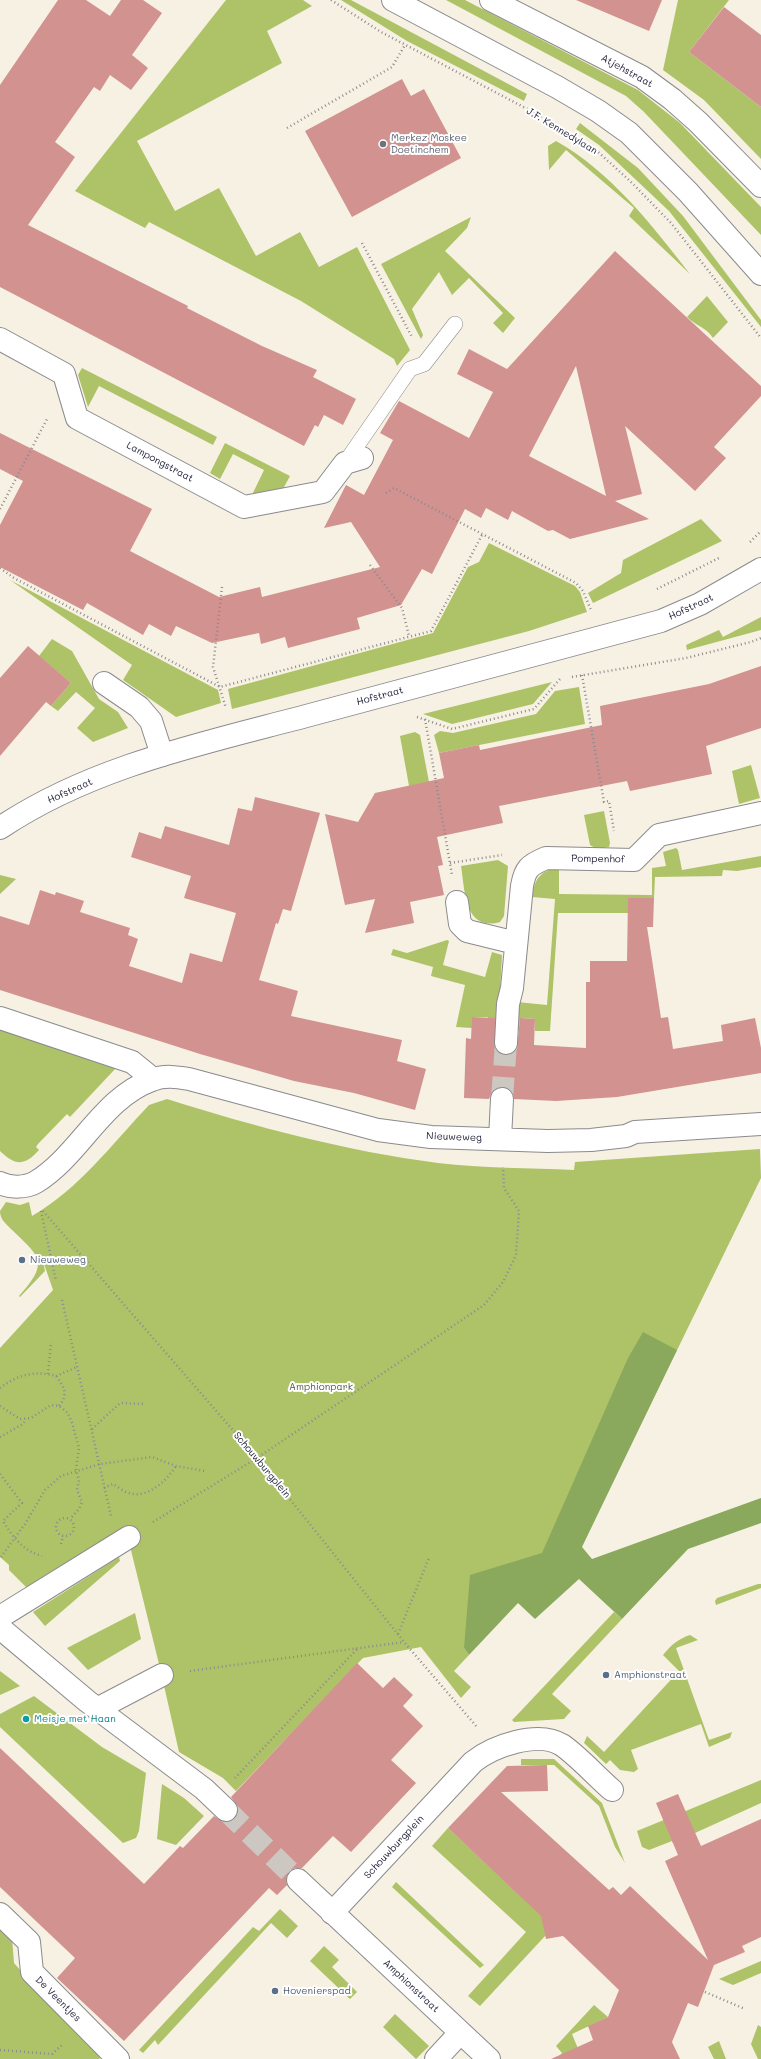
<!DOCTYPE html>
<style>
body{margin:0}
canvas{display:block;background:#f6f1e2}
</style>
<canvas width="761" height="2059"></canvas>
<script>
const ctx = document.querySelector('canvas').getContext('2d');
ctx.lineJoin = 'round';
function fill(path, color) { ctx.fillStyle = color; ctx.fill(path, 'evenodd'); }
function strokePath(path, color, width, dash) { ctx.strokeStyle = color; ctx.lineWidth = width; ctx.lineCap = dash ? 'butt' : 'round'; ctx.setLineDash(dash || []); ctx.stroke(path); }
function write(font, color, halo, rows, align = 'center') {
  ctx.font = font + ' Mali,sans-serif'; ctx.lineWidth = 4; ctx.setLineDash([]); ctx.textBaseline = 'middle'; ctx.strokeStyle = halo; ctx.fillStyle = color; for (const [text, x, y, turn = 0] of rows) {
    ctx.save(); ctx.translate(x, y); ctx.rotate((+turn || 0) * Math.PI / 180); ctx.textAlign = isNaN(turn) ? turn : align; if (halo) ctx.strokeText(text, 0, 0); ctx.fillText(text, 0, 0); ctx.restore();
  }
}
const green = new Path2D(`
 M226 0H303L312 6 267 31 282 63 137 141 175 211 219 188 256 256 300 232 319 267 357 247 410 350 397 366 394 359 301 301 149 222 145 228 75 191Z
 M341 0H351L527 94 524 101 407 41Z
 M446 0H465L638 90 680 123 761 207V235L644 112 626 96Z
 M678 0H729L689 52 761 107V159L704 100 663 70Z
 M580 123 638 168 683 216 761 320V327L669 211 599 145 576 129Z
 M556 141C611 172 652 225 690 274L629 216 634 208 566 150 549 170 548 146Z
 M471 217 467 228 445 251 515 318 503 333 493 323 503 313 469 278 452 295 439 272 412 309 423 335 421 339 381 264Z
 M707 296 728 322 713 338C706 327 696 326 687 317Z
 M82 368 217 437 213 445 99 386 88 407 78 375Z
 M225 443 290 476 283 489 252 495 264 470 233 454 220 479 210 473Z
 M701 519 722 541 593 603 588 593 621 573 623 560Z
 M489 543 575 586 580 592 587 612 529 631 232 709 228 689 433 633 468 567 479 562Z
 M10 580 218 690 221 703 176 717 123 680 132 665Z
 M761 617V630L687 650 686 645 719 630 723 637Z
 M52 639 72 651 99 699 118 712 128 728 93 742 77 728 95 708 76 692 58 711 51 706 71 683 39 656Z
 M552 682 533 704 452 724 423 714Z
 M579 687 585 724 439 753 434 735 440 731 453 733 536 714 555 691Z
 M415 732 420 735 429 782 409 786 400 736Z
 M751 765 760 798 739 804 732 771Z
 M604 811 610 843 609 847 597 849 590 845 584 815Z
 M676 848 678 850 682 870 761 856V867L737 871 723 870 722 876 655 877 654 898H628V913H558L550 1031H535V1019L520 1018 519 1030H511L517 1002 547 1005 555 899 532 897C534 879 541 870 559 867V894L652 895V868L666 866 663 852Z
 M498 860 508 866 504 916 500 922C464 932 465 890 461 866Z
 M0 875 16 879 0 894Z
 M447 940 449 941 443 965 485 977 492 952 502 955 498 1030 487 1029 488 1017H472V1028L456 1027 465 985 431 976 433 967 391 955 393 949 407 953Z
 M0 1027 116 1068 70 1117 67 1114 38 1144 36 1147 39 1150C25 1166 15 1166 0 1151Z
 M167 1099C256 1127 346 1151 438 1163 483 1168 529 1168 574 1170L575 1162 760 1149 761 1178 581 1547 464 1648 469 1655 454 1671 471 1687 461 1698 421 1647 363 1658 236 1791 223 1778 179 1752 160 1668 125 1526 27 1588 9 1570V1565L0 1557V1348L53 1290 43 1261 45 1271 20 1297 19 1296C50 1262 40 1257 11 1229 5 1223 0 1219 0 1211L6 1202 20 1205 29 1202 32 1216C79 1189 112 1144 149 1105Z
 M119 1557 120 1561 45 1626 33 1612Z
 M758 1584H761V1588L716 1605 715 1601 717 1598Z
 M614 1612 622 1619 552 1694 571 1711 564 1719 514 1722 512 1720 518 1714Z
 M135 1613 141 1639 88 1670 67 1648Z
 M690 1635 698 1640 676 1648 709 1740 732 1732 730 1738 709 1747 701 1724 631 1750 638 1769 634 1772 620 1770 610 1760 606 1764 584 1743 587 1736 604 1752 679 1671 663 1655C671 1645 678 1639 690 1635Z
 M0 1671 20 1686 0 1695Z
 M34 1696 102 1747 146 1773 139 1831 136 1838 123 1843 0 1727V1714Z
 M521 1759H554L602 1803 625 1863 615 1847 599 1806 554 1765H521Z
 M761 1780V1803L673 1843 672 1841 649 1850 642 1847 637 1831Z
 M162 1784 184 1798 204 1816 176 1845 157 1839Z
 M448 1828 541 1915 579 1874 546 1935 480 2006 468 1996 526 1932 432 1846Z
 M396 1882 484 1965 480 1968 392 1887Z
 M280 1909 298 1926 287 1938 271 1923 158 2045 155 2040 143 2053 139 2050 253 1927 259 1931Z
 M0 1928 12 1938 14 1963 68 2024 101 2057 99 2059H0Z
 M324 1946 339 1960 332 1967 357 1992 350 1999 310 1961Z
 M761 1961V1973L733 1985 719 1979Z
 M594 2005 608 2017 572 2034 581 2056 557 2059 562 2053 556 2046Z
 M395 2014 429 2046 416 2059 383 2027Z
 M758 2025 761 2027V2059H758L751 2044Z
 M719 2041 726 2059H714L708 2047Z`);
const forest = new Path2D(`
 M643 1332 677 1350 582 1547 592 1559 761 1498V1523L688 1549 622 1619 579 1579 535 1619 518 1603 469 1655 464 1648 470 1575 542 1553 628 1358Z`);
const building = new Path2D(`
 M58 0H86L110 16 121 0H143L162 13 132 55 148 68 131 90 110 75 100 91 94 87 55 142 75 157 28 225 188 306 187 308 262 346 317 370 313 377 356 399 343 425 324 415 318 427 315 425 304 446 0 287V85Z
 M576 0H662L649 31Z
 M724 7 761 35V107L689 52Z
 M402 79 411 96 424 89 461 158 352 217 305 131Z
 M615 251 761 386V396L714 447 726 458 695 491 625 426 642 494 615 501 649 519 570 539 553 530 548 531 512 511 508 520 486 508 481 518 465 509 432 574 422 569 401 605 357 618 360 629 288 648 285 637 261 644 259 633 212 643 176 626 171 636 149 624 143 635 87 603 83 610 0 567V525L23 481 0 469V433L152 509 130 551 219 597 260 587 262 597 380 567 351 522 324 528 346 485 364 495 393 440 380 433 399 401 469 438 493 392 457 374 469 349 507 369ZM576 366 606 496 529 456Z
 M28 646 71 683 51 706 46 702 0 756V678Z
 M761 666V728L706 746 712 774 630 791 627 781 499 806 503 823 437 837 443 865 438 866 444 895 410 902 414 923 365 933 375 899 345 905 325 814 358 822 375 793 444 778 439 753 479 745 480 750 602 725 600 706 709 684Z
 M255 797 320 813 291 911 283 909 278 924 276 923 259 980 298 991 291 1016 402 1040 397 1061 426 1069 415 1110 354 1093 294 1081 200 1054 0 990V916L29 925 40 890 55 895 56 892 84 901 80 912 130 928 128 935 138 939 129 966 182 983 190 953 222 962 236 913 184 898 191 876 131 857 139 832 161 839 165 826 229 845 238 808 252 811Z
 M628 898H654L653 927H647L661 1018 668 1017 673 1049 723 1041 721 1025 755 1018 761 1048V1073L617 1097 556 1101 514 1099 513 1094 509 1089 502 1087 497 1088 492 1092 489 1099 464 1098 466 1038 471 1039 472 1017 495 1018V1048L499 1053 505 1055 512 1054 517 1049 520 1018 535 1019 534 1045 586 1048V982H590V961H627Z
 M357 1663 383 1688 394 1677 413 1695 403 1706 423 1726 391 1760 416 1783 351 1852 333 1836 302 1868H295L289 1871 286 1878 287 1885 277 1895 269 1888 124 2041 57 1978 75 1958 0 1887V1748L144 1884 180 1846 183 1848 214 1816 223 1822H229L235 1819 238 1813V1807L231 1797Z
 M547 1765 548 1791 501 1792 609 1890 613 1887 621 1895 630 1886 708 1960 665 1861 678 1855 656 1803 678 1794 701 1846 761 1819V1937L742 1946 745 1952 714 1965 698 2007 688 2003 672 2042 680 2059H551L593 2040 588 2026 608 2017 619 1990 563 1936 546 1939 541 1916 448 1828 507 1766Z`);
const pedestrianTunnel = new Path2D(`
 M226 1810 298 1880`);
const minorTunnel = new Path2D(`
 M502 1099 506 1043`);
const path = new Path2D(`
 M331 0 381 32 552 122 597 151 630 181 671 223 761 338
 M287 128 392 67 405 45
 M362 243 412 337
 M386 493 394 488 576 583 583 591 591 610
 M0 509 47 419
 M750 542 761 531
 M370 565 402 608 409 636
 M0 568 14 578 220 687 431 631 482 535
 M222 587 213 667 226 708
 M657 589 719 558
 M582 675 604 802 609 801 614 831
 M572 677 686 658 751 642 761 638
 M417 717 452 729 534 709 560 679
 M425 719 452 875
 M450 863 502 855
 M41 1211 56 1281
 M43 1211 257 1458 404 1642 477 1727
 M62 1300 111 1516
 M48 1374 51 1342
 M56 1376 77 1367
 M0 1388C17 1375 35 1370 56 1376 64 1387 69 1394 59 1406
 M0 1406 20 1419 31 1418 51 1405 59 1406 68 1413 72 1423 79 1448 76 1470 79 1480 77 1490 82 1502 79 1509 70 1519
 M92 1429 120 1403 143 1404
 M0 1437 23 1424 26 1419
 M0 1474 22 1503 3 1521C12 1536 23 1551 42 1556
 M104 1488 113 1484C118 1487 124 1492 129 1493 148 1499 167 1480 176 1466
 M56 1527a9 9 0 1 1 18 0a9 9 0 1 1-18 0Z
 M153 1522 257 1458 484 1305 503 1282 516 1255 519 1211 504 1188 503 1167
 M61 1544 63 1536
 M1 1557 25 1524 45 1490 61 1476 100 1464 152 1457 176 1466 205 1471
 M398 1634 429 1558
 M190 1671 404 1642
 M235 1778 358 1648
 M705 1992 745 2009
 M0 2050 52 2054 63 2044`);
const service = new Path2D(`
 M345 463 410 369 424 364 455 324`);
const pedestrian = new Path2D(`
 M0 1617 129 1537
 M0 1628 87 1701 204 1789 226 1810
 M97 1709 162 1675
 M0 1914 29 1942 32 1972 118 2059`);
const minor = new Path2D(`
 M491 0 642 77 672 99 698 122 761 186
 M0 339 64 374 77 418 244 507 323 492 345 463 362 458
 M104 683 139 707 151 721 162 755
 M457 902 460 924 467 931 516 943
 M0 1018 132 1062 153 1079
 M506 1043 508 1004 512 988 522 886C525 869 529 865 546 858L634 860 659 835 761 813
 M500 1139 502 1099
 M0 1183C10 1188 26 1188 36 1182 80 1155 102 1098 152 1080 164 1075 177 1077 189 1079L378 1130 431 1137 548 1141 591 1140 626 1136 635 1132 761 1124
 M298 1880 489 2059
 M332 1913 473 1762C493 1746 538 1730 562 1745 578 1756 597 1777 612 1790
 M436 2059 460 2033`);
const tertiary = new Path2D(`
 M0 828C92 766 205 743 310 715 427 684 544 652 661 621L700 604 761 569`);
const primary = new Path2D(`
 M393 0 557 87 598 111 629 133 688 192 761 274`);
const markers = [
 [383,144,4,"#6b7280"],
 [22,1260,4,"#5c6f8a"],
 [606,1675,4,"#5c6f8a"],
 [26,1719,4,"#0f9aa8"],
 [275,1991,4,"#5c6f8a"]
];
const streetNames = [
 ["Atjehstraat",627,71,29],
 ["J.F. Kennedylaan",562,131,31],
 ["Lampongstraat",160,462,28],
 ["Hofstraat",691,607,-25],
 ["Hofstraat",380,696,-15],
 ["Hofstraat",70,791,-24],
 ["Pompenhof",598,859,1],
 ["Nieuweweg",454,1137,2],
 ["Schouwburgplein",262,1465,50],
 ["Schouwburgplein",394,1847,-47],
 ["Amphionstraat",411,1986,43],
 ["De Veentjes",58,1999,45]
];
const worshipNames = [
 ["Merkez Moskee",391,138],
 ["Doetinchem",391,150]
];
const serviceNames = [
 ["Nieuweweg",30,1260],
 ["Amphionstraat",614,1675],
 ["Hovenierspad",283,1991]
];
const parkNames = [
 ["Amphionpark",321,1387]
];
const cultureNames = [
 ["Meisje met Haan",34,1719]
];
fill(green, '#aec367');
fill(forest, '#8aa95c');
fill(building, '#d29290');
strokePath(pedestrianTunnel, '#ccc8c1', 22, [22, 11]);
strokePath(minorTunnel, '#ccc8c1', 22, [22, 11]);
strokePath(service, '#8c8a8e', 16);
strokePath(pedestrian, '#8c8a8e', 24);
strokePath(minor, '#8c8a8e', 24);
strokePath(tertiary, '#8c8a8e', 24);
strokePath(primary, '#8c8a8e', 24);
strokePath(path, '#8c8a8e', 2.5, [1, 3]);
strokePath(service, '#fff', 15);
strokePath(pedestrian, '#fff', 22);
strokePath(minor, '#fff', 22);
strokePath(tertiary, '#fff', 22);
strokePath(primary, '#fff', 22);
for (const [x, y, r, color] of markers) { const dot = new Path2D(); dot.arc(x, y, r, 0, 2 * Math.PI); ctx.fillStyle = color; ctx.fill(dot); strokePath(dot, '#fff', 1.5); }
write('10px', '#22223b', '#fff', streetNames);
write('10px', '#5b616d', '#fff', worshipNames, 'left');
write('10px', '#4e5e75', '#fff', serviceNames, 'left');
write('10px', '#535a4a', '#fff', parkNames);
write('10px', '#0d838f', '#fff', cultureNames, 'left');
</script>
